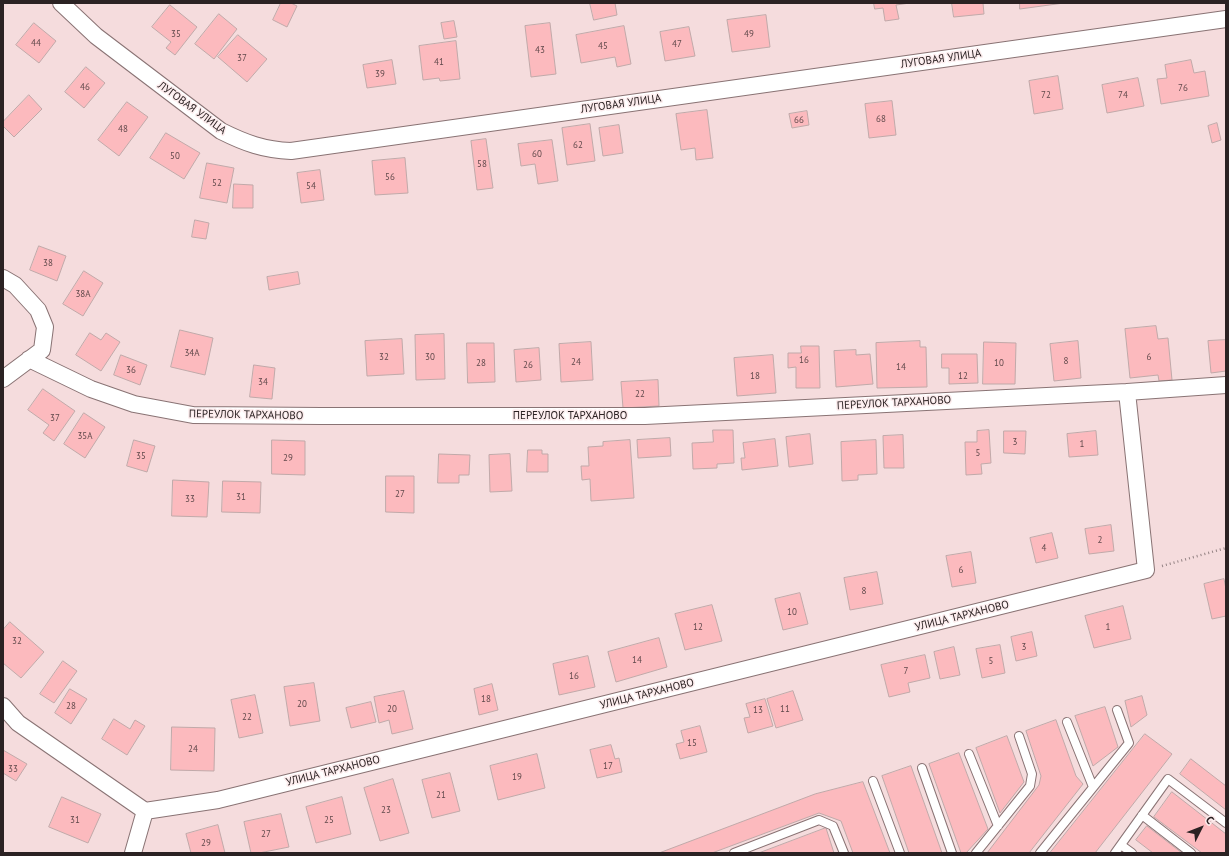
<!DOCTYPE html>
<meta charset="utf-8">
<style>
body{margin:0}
#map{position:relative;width:1229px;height:856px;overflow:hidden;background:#f5dcdd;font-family:"PT Sans",sans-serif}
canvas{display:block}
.frame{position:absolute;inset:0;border:4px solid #2b2223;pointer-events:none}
.north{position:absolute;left:1181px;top:808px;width:40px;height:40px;-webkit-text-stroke:3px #fceced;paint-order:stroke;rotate:48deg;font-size:11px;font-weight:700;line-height:16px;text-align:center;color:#2b2223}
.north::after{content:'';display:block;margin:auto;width:14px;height:18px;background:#2b2223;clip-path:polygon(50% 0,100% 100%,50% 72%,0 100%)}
</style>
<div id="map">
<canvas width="1229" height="856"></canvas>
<div class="frame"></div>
<div class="north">С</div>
</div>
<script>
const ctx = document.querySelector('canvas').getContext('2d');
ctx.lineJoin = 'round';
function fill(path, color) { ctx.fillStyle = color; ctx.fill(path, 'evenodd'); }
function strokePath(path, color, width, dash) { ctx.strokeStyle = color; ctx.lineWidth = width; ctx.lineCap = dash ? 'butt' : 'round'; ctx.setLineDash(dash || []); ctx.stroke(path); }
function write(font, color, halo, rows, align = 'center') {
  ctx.font = font + ' "PT Sans",sans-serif'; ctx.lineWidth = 3; ctx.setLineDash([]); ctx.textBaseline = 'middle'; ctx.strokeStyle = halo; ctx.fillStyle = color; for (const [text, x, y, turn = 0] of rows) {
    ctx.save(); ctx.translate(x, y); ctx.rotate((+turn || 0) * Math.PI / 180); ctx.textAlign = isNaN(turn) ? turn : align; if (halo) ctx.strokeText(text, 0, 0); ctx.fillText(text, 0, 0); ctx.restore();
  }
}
const building = new Path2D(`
 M281 3H291L297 6 287 27 273 20Z
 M590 3H615L617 15 594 20Z
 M874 3H910L896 5 899 19 885 21 883 8 875 9Z
 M952 3H983L984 14 954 17Z
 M1020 3H1064L1020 9Z
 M170 5 197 27 175 55 166 48 171 42 152 27Z
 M219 14 237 29 214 59 195 44Z
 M766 15 770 47 732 52 727 20Z
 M454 21 457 37 444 39 441 23Z
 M34 23 56 41 39 63 16 45Z
 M550 23 556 74 531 77 525 26Z
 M624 26 631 64 617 67 615 57 581 63 576 35Z
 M689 27 695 56 665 61 660 32Z
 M238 35 267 59 247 82 218 57Z
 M456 41 460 79 440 81 439 78 423 80 419 46Z
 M392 60 396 84 367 88 363 65Z
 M1191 60 1194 73 1205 71 1209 96 1161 104 1157 79 1167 78 1165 65Z
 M86 67 105 83 84 108 65 92Z
 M1058 76 1063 109 1034 114 1029 81Z
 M1138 78 1144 106 1107 113 1102 85Z
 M29 95 42 109 14 137 3 126V122Z
 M892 101 896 135 869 138 865 104Z
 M127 102 148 117 119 156 98 140Z
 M707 110 713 158 696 160 695 148 681 150 676 114Z
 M807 111 809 125 792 128 789 114Z
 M1217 123 1221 140 1212 143 1208 126Z
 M590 124 595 161 567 165 562 128Z
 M619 125 623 153 603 156 599 128Z
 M166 133 200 153 184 179 150 158Z
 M486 139 493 188 477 190 471 141Z
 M552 140 558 181 538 184 535 164 521 166 518 144Z
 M405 158 408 193 375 195 372 161Z
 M207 163 234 168 227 203 200 198Z
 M320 170 324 200 301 203 297 173Z
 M234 184 253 185V208H233Z
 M195 220 209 223 206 239 192 237Z
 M39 246 66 256 57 281 30 270Z
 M84 271 103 283 83 316 63 304Z
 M298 272 300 284 269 290 267 277Z
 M1156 326 1158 339 1168 338 1172 380 1159 381 1158 375 1130 378 1125 329Z
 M180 330 213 338 205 375 171 367Z
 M90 333 101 340 106 333 120 342 101 371 76 355Z
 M444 334 445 379 416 380 415 335Z
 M402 339 404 374 367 376 365 341Z
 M1226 340V371L1211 373 1208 341Z
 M920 341V347H926L927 387 877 388 876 343Z
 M1078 341 1081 378 1054 381 1050 344Z
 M591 342 593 380 561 382 559 344Z
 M984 342 1016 343 1015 384H983Z
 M467 343H494L495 382 468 383Z
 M801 346H819L820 388H796V367L788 368V353H801Z
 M539 348 541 380 516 382 514 350Z
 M856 350V355L870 354 873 384 836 387 834 351Z
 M942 354H977L978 383 949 384V368H942Z
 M121 355 147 365 140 385 114 375Z
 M773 355 776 393 737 396 734 358Z
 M254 365 275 368 272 399 250 397Z
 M658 380 659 406 623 408 621 382Z
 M43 389 75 411 54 441 43 433 49 425 28 410Z
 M84 413 105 427 85 458 64 444Z
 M713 430H733L734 463 717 464V468L693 469 692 443 713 442Z
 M989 430 991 463 981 464 982 474 966 475 965 442H977V431Z
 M1004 431H1026L1025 454 1004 453Z
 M1096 431 1098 455 1069 457 1067 434Z
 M810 434 813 464 789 467 786 437Z
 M903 435 904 468H884L883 436Z
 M670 438 671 456 638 458 637 440Z
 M775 439 778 466 742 470 741 458H745L743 443Z
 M134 440 155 446 147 472 127 466Z
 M272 440 305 441V475L272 474Z
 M630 440 634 498 591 501 590 479 582 480 581 466H589L588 447 603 446V442Z
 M876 440 877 474 858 475V480L842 481 841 442Z
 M528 450H542V454H548V472H527Z
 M439 454 470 455 469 475H459V483H438Z
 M510 454 512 491 490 492 489 455Z
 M386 476H414V513L386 512Z
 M173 480 209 482 207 517 172 516Z
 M223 481 261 482 260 513 222 512Z
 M1111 525 1114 551 1089 554 1085 529Z
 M1052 533 1058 558 1036 563 1030 538Z
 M971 552 976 583 952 587 946 556Z
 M877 572 883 604 850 610 844 578Z
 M1224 579 1226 589V616L1212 619 1204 584Z
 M800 593 808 624 783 630 775 599Z
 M712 605 722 641 685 650 675 614Z
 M1123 606 1131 639 1094 648 1085 616Z
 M10 622 44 652 21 678 3 663V630Z
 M1032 632 1037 656 1016 661 1011 637Z
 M659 638 667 667 616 682 608 652Z
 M1000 645 1005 673 982 678 976 649Z
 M954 647 960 675 940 679 934 652Z
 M925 655 930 678 908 683 910 692 889 697 881 665Z
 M588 656 595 687 559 695 553 664Z
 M63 661 77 671 54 703 40 694Z
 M314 683 320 721 290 726 284 687Z
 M492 684 498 710 479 715 474 689Z
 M70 689 87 699 71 724 55 713Z
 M404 691 413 729 392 734 389 720 379 723 374 697Z
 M793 691 803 720 776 728 767 699Z
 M255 695 263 733 239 738 231 700Z
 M1142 696 1147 715 1131 727 1125 701Z
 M765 699 773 726 748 733 744 718 750 717 746 704Z
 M371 702 376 722 351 728 346 708Z
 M1105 707 1118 747 1093 766 1075 716Z
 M114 719 130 729 135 720 145 726 127 755 102 739Z
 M1056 720 1076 776 1083 784 1029 853H987L1039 785 1041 776 1026 731Z
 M700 726 707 752 680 759 676 744 684 742 681 731Z
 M172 727 215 728 214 771 171 770Z
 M1145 734 1172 754 1095 853H1050Z
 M1007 736 1024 782 1000 813 976 748Z
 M611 745 615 759 619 758 622 772 597 778 590 750Z
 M3 750 27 764 16 781 3 773Z
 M959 753 988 829 966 853H961L929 764Z
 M537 754 545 788 498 800 490 766Z
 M1191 759 1226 786V810L1180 774Z
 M911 766 942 853H909L882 776Z
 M450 773 460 811 432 818 422 780Z
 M393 779 409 833 380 841 364 788Z
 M863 782 890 853H853L841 821 819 813 712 853H659L815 794Z
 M1172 792 1226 834V853H1202L1154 817Z
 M62 797 101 814 88 843 49 827Z
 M342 797 351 834 316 843 306 807Z
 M281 814 289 847 259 853H251L244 822Z
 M218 825 225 853H191L186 834Z
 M1147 826 1182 853H1153L1136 840Z
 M826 828 834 853H759Z`);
const path = new Path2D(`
 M1162 566 1226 548`);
const service = new Path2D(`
 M1067 722 1093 787
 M969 754 998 826
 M922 768 952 853
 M873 781 900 853
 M1142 815 1191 853
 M1121 845 1132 853
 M734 853 819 820 833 826 844 853
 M976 853 1030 786 1032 774 1019 736
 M1040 853 1129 743 1117 710
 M1115 853 1168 779 1226 823`);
const minor = new Path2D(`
 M61 3 96 36 221 131C245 143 264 150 291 151L1226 19
 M3 278 15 285 38 310 45 327 42 350 3 379
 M29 359 91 389 134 404 193 415 321 416H645L1127 392 1226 385
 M3 706 18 723 145 811 218 800 1146 570 1127 392
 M133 853 145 811`);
const numberNames = [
 ["35",176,34],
 ["49",749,34],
 ["44",36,43],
 ["47",677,44],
 ["45",603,46],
 ["43",540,50],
 ["37",242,58],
 ["41",439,62],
 ["39",380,74],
 ["46",85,87],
 ["76",1183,88],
 ["72",1046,95],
 ["74",1123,95],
 ["68",881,119],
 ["66",799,120],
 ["48",123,129],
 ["62",578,145],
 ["60",537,154],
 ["50",175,156],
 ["58",482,164],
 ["56",390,177],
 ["52",217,183],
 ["54",311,186],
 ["38",48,263],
 ["38А",83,294],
 ["34А",192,353],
 ["32",384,357],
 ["30",430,357],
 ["6",1149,357],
 ["16",804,360],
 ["8",1066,361],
 ["24",576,362],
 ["28",481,363],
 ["10",999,363],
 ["26",528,365],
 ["14",901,367],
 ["36",131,370],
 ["18",755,376],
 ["12",963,376],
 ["34",263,382],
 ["22",640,394],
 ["37",55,418],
 ["35А",85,436],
 ["3",1015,442],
 ["1",1082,444],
 ["5",978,453],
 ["35",141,456],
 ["29",288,458],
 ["27",400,494],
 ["31",241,497],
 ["33",190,499],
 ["2",1100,540],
 ["4",1044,548],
 ["6",961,570],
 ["8",864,591],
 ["10",792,612],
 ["12",698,627],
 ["1",1108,627],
 ["32",17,641],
 ["3",1024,647],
 ["14",637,660],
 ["5",991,661],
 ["7",906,671],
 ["16",574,676],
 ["18",486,699],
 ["20",302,704],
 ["28",71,706],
 ["20",392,709],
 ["11",785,709],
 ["13",758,710],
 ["22",247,717],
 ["15",692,743],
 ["24",193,749],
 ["17",608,766],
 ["33",13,769],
 ["19",517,777],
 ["21",441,795],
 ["23",386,810],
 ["31",75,820],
 ["25",329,820],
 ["27",266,834],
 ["29",206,843]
];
const streetNames = [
 ["ЛУГОВАЯ УЛИЦА",941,59,-8],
 ["ЛУГОВАЯ УЛИЦА",621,104,-8],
 ["ЛУГОВАЯ УЛИЦА",192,108,36],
 ["ПЕРЕУЛОК ТАРХАНОВО",894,403,-3],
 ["ПЕРЕУЛОК ТАРХАНОВО",246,415,1],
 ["ПЕРЕУЛОК ТАРХАНОВО",570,416],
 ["УЛИЦА ТАРХАНОВО",962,616,-14],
 ["УЛИЦА ТАРХАНОВО",647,694,-14],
 ["УЛИЦА ТАРХАНОВО",333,771,-14]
];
fill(building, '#fcbabe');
strokePath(building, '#c0a9a9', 1);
strokePath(service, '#897374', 10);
strokePath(minor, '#897374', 18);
strokePath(path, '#948384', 2.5, [1, 3]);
strokePath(service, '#fff', 8);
strokePath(minor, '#fff', 16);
write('9px', '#5f484a', null, numberNames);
write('11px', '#2b2223', '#fceced', streetNames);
</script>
